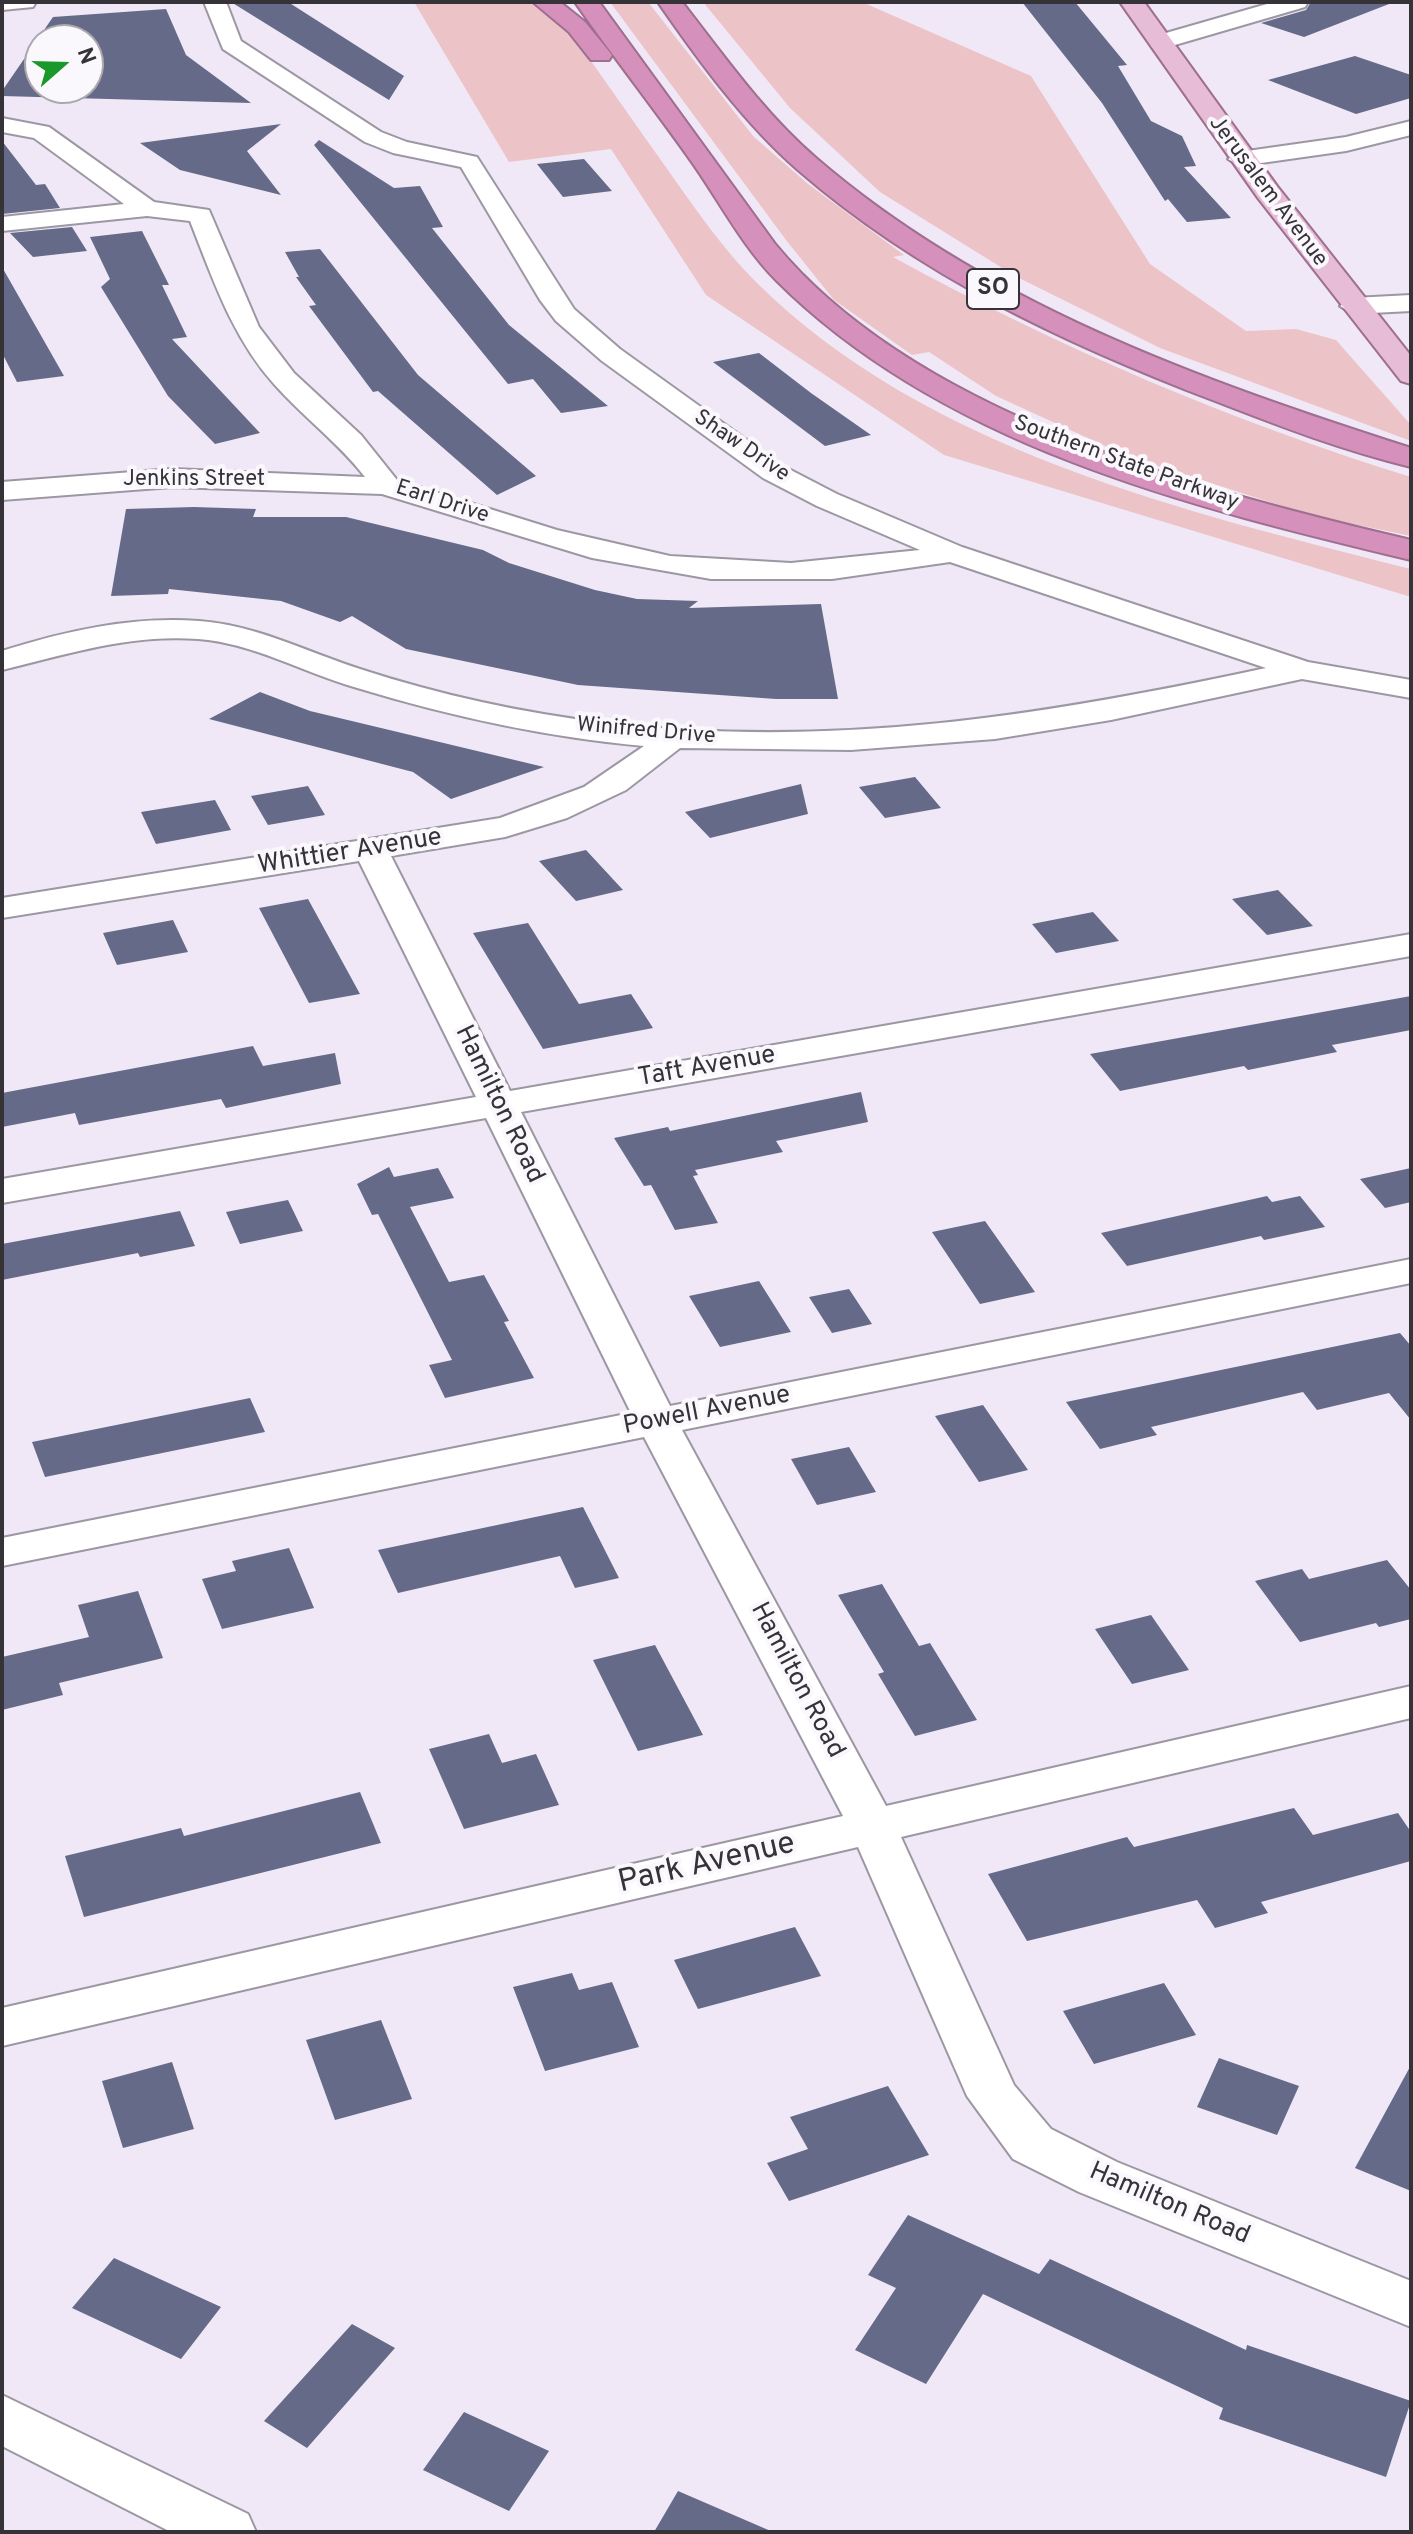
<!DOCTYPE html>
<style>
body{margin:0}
#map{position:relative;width:1413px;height:2534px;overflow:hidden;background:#f0e8f6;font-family:Overpass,sans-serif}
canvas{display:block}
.frame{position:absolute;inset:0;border:4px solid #363338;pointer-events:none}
.north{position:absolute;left:24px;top:24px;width:80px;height:80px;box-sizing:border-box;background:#fbf8fd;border:2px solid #aca9ae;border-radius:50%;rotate:70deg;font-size:22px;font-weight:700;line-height:32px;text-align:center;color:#363338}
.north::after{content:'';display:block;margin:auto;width:28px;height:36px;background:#1b982c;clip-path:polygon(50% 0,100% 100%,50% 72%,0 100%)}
</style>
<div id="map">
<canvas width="1413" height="2534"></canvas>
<div class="frame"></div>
<div class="north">N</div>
</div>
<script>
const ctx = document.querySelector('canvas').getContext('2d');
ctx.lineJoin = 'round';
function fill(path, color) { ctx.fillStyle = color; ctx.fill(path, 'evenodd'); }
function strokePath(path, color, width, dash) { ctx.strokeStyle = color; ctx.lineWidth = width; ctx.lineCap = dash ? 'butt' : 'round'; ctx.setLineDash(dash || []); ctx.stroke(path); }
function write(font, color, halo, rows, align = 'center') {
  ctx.font = font + ' Overpass,sans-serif'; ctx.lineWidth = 8; ctx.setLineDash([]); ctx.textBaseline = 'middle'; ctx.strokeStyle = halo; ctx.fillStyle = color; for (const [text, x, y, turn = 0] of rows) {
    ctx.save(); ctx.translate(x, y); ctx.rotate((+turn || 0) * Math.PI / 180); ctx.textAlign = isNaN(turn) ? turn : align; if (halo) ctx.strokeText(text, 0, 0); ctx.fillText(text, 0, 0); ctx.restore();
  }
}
const green = new Path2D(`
 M414 2H531L569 30C603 78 636 125 670 173 697 211 723 249 756 282 926 451 1186 512 1411 569V597L944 455 706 295 611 149 509 162Z
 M610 2H648L754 137 808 184 904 255 893 257C1057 347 1233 422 1411 477V536L1310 515 1127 456 996 396 929 352 912 355 834 300 786 240Z
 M703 2H862L1031 76 1150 264 1246 331 1296 329 1336 340 1411 425V441L1160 348 1015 276 880 192 790 108Z`);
const building = new Path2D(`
 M231 2H288L404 76 389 100Z
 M1022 2H1075L1127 65 1118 66 1151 121 1182 136 1196 166 1184 167 1231 218 1187 222 1168 199 1165 201 1102 103Z
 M1311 2H1388L1389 4 1304 37 1261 23 1306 10Z
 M166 9 186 55 251 103 2 96V91L53 17ZM40 40H88V88H40Z
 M1355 56 1411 75V98L1356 114 1268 80Z
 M281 124 247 151 281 195 180 170 140 143Z
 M319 140 394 188 420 186 443 227 432 228 509 325 608 406 561 413 533 379 508 384 314 145Z
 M2 141 36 185 45 184 60 208 2 214Z
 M584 159 612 191 563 197 537 164Z
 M72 227 87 251 33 257 10 233Z
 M142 231 169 285H162L187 337 172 339 260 433 215 444 168 396 101 287 110 279 90 237Z
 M320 249 418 375 536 476 497 495 378 391 373 392 309 306 316 305 296 277H299L285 252Z
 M2 267 64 376 17 382 2 353Z
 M759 353 811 393 871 435 825 446 713 362Z
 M194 507 256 509 253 517H346L483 550 509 563 595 590 637 599 698 601 689 608 821 604 838 699H776L578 685 406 649 352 616 340 622 281 601 169 589 168 594 111 596 126 509Z
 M260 692 310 711 544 767 451 799 413 772 209 719Z
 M915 777 941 808 885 818 859 787Z
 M801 784 808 814 710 838 685 812Z
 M308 786 325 815 268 825 251 796Z
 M215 800 231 830 156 844 141 812Z
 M586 850 623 890 576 901 539 861Z
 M1278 890 1313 926 1267 935 1232 899Z
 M308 899 360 994 309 1003 259 908Z
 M1093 912 1119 941 1056 953 1032 924Z
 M173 920 188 952 117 965 103 933Z
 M528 923 579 1004 631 994 653 1028 543 1049 473 933Z
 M1411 996V1030L1332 1045 1337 1052 1248 1070 1244 1066 1120 1091 1090 1054Z
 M253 1046 263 1066 335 1053 341 1084 226 1108 221 1099 79 1125 75 1113 2 1127V1093Z
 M861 1092 868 1122 776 1141 783 1152 695 1170 698 1175 693 1176 718 1223 675 1230 651 1185 644 1186 614 1138 668 1127 670 1131Z
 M389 1167 394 1177 438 1168 454 1198 410 1207 449 1282 484 1275 509 1321 504 1322 534 1378 445 1398 429 1365 452 1360 378 1214 372 1215 357 1184Z
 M1411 1168V1202L1385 1208 1360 1179Z
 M1267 1196 1272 1202 1300 1196 1325 1227 1264 1240 1261 1236 1127 1266 1101 1233Z
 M288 1200 303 1231 240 1244 226 1212Z
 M180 1211 195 1246 140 1257 138 1253 2 1280V1244Z
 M985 1221 1035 1292 980 1304 932 1232Z
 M759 1281 791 1332 720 1347 689 1296Z
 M849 1289 872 1324 832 1333 809 1297Z
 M1400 1333 1411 1346V1420L1389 1393 1317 1410 1303 1392 1151 1427 1157 1435 1100 1449 1066 1402Z
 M250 1398 265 1432 45 1477 32 1442Z
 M983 1405 1028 1470 979 1482 935 1416Z
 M849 1447 876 1492 817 1505 791 1459Z
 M583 1507 619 1578 575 1588 560 1556 398 1593 378 1550Z
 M289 1548 314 1608 222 1629 202 1579 236 1571 232 1561Z
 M1387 1560 1411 1590V1619L1379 1627 1376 1623 1300 1642 1255 1581 1302 1569 1309 1579Z
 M882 1584 919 1646 930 1643 977 1720 915 1736 878 1674 884 1672 838 1595Z
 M138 1591 163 1658 59 1683 63 1695 2 1710V1657L89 1637 78 1605Z
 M1151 1615 1189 1670 1132 1684 1095 1629Z
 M655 1645 703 1735 638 1751 593 1660Z
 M489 1734 502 1763 536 1754 559 1805 464 1829 429 1749Z
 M360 1792 381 1843 84 1917 65 1856 181 1828 184 1836Z
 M1294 1808 1313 1835 1398 1813 1411 1832V1861L1261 1902 1268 1913 1215 1928 1197 1900 1027 1941 988 1874 1127 1837 1134 1847Z
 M795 1927 821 1976 698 2009 674 1960Z
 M572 1973 579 1990 612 1982 639 2047 545 2071 513 1987Z
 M1164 1983 1196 2035 1094 2064 1063 2011Z
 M381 2020 412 2099 335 2120 306 2040Z
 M1219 2058 1299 2086 1277 2135 1197 2107Z
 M172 2062 194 2129 123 2148 102 2081Z
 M1411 2065V2191L1355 2168Z
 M888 2086 929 2155 789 2201 767 2163 808 2149 790 2117Z
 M908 2215 1039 2274 1050 2259 1246 2350 1247 2345 1411 2401 1386 2477 1219 2419 1223 2408 983 2294 926 2384 855 2350 896 2288 868 2275Z
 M114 2258 221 2307 181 2359 72 2308Z
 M352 2324 395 2348 307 2448 264 2421Z
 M464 2412 549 2451 509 2511 423 2470Z
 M678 2491 773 2532H654Z`);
const street = new Path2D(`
 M2 2H36L33 7 2 10Z
 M204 2H226L241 41 381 132 407 142 477 157 574 309 620 349 783 466 837 494 962 547 1308 662 1411 680V698L1302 679 1111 720 995 739 851 750 680 748 626 790 567 818 505 837 391 856 510 1091 1411 934V956L521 1112 670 1406 1411 1259V1283L682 1430 886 1806 1411 1686V1718L901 1837 1014 2085 1051 2129 1117 2162 1411 2281V2327L1079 2192 1013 2159 967 2096 858 1847 2 2046V2008L843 1816 644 1437 2 1566V1538L631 1413 486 1118 2 1203V1179L476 1097 359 861 2 918V898L500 818 584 787 644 746C545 737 449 716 354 687 302 672 253 643 198 639 129 634 68 654 2 670V651C65 631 132 616 199 621 256 625 307 652 360 669 440 695 522 713 606 723 836 749 1042 716 1266 668L950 562 832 579H711L592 558 382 494 172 487 2 500V482L172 469 365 477C338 442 303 417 274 384 232 337 213 279 190 221L147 216 2 231V217L124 204 34 138 2 132V118L49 127 154 202 209 210 259 327 294 373 361 435 397 480 557 530 670 556 791 563 920 550 817 506 763 478 602 361 556 321 540 300 461 167 393 153 365 142 223 49Z
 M1274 2H1308L1305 7 1168 47H1152L1149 42 1152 37Z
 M1411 121V135L1346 151 1240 166 1228 159 1240 152 1346 137Z
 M1411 295V311L1353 314 1340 306 1353 298Z
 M2 2395 248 2514 256 2532H171L2 2446Z`);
const primary = new Path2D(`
 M1120 2H1144L1277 186 1411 356V384L1401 381 1258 198Z`);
const highway = new Path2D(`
 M533 2H560L585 22 612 55 609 60H591L569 32Z
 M575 2H599L775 244C917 416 1202 491 1411 540V560C1190 507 943 446 777 281 744 248 722 206 696 168 657 112 614 58 575 2Z
 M658 2H682C724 56 764 113 816 158 985 304 1202 381 1411 448V467C1345 451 1279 426 1215 401 1066 344 920 276 798 170 744 123 699 61 658 2Z`);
const farStreetnames = [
 ["Jerusalem Avenue",1267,192,53],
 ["Shaw Drive",741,447,34],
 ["Southern State Parkway",1126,464,20],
 ["Jenkins Street",194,481],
 ["Earl Drive",442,503,18],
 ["Winifred Drive",646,732,5]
];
const shields = [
 [993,289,52]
];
const shieldNames = [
 ["SO",993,289]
];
const streetNames = [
 ["Whittier Avenue",350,853,-9],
 ["Taft Avenue",707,1068,-10],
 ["Hamilton Road",498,1105,64],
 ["Powell Avenue",707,1412,-11],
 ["Hamilton Road",796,1681,62],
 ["Hamilton Road",1169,2205,23]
];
const nearStreetnames = [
 ["Park Avenue",707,1865,-13]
];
fill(green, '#ecc4c7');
fill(building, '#646a88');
strokePath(street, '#9d97a3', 4);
strokePath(primary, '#9e6f8e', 4);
strokePath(highway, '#9e6f8e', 4);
fill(street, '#fff');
fill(primary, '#e6bcd7');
fill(highway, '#d690bc');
write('22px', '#363338', '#fbf8fd', farStreetnames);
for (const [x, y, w] of shields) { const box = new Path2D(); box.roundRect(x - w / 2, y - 20, w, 40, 6); ctx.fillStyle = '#fbf8fd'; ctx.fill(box); strokePath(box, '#363338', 2); }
write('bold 24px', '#363338', null, shieldNames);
write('26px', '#363338', '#fbf8fd', streetNames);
write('32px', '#363338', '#fbf8fd', nearStreetnames);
</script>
